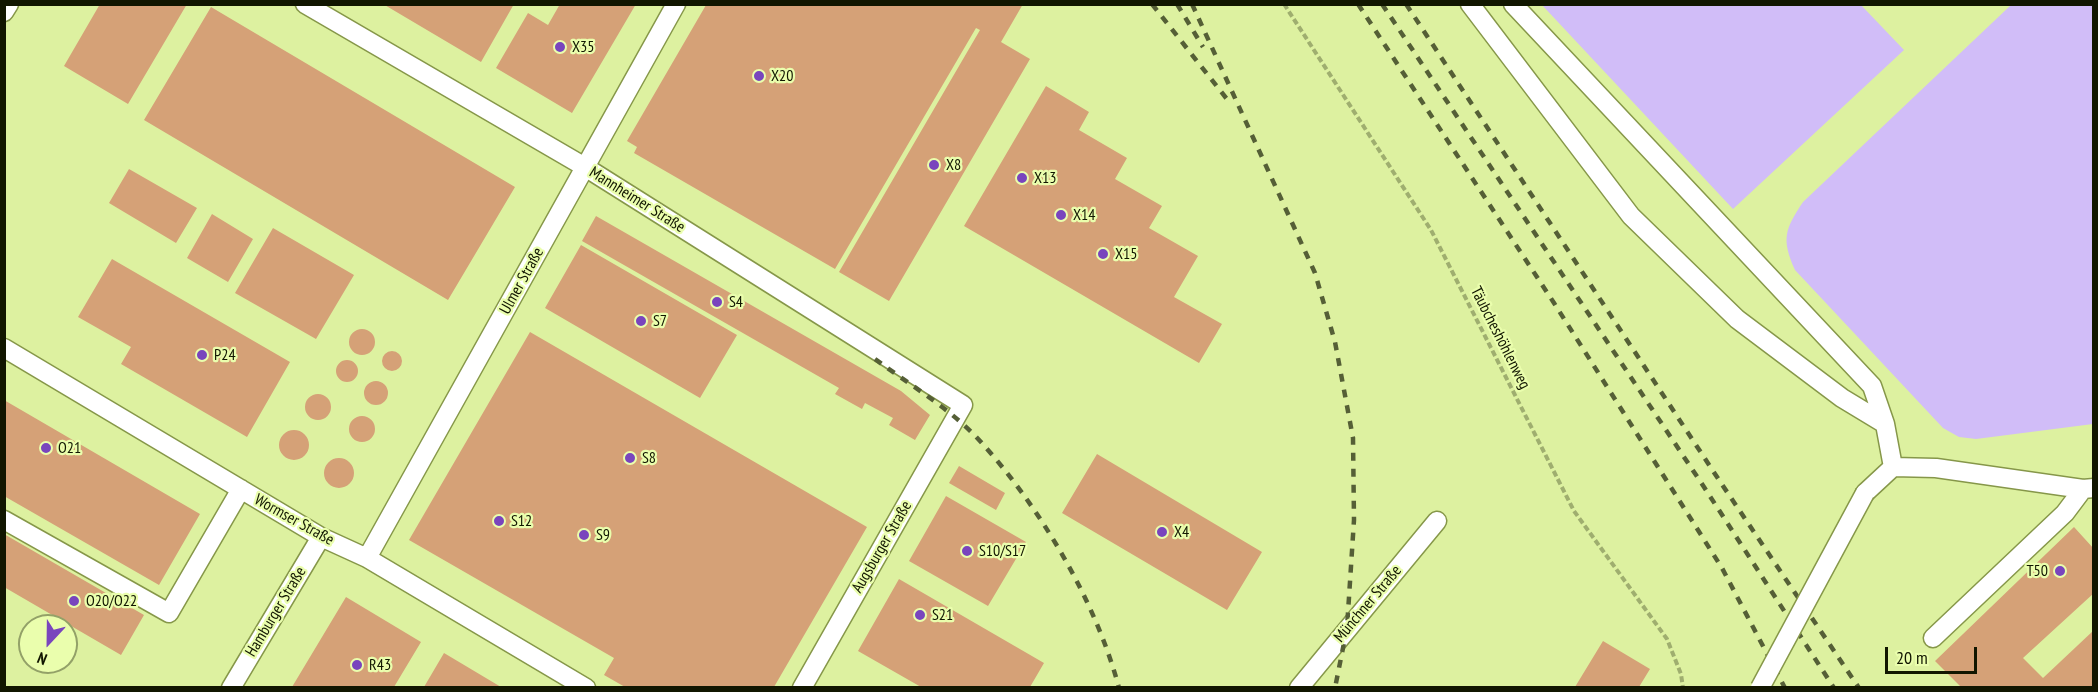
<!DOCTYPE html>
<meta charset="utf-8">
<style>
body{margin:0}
#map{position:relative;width:2098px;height:692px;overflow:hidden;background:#ddf1a0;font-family:"PT Sans Narrow",sans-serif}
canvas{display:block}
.frame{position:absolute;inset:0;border:6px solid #111600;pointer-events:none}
.north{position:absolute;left:18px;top:614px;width:60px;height:60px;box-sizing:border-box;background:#eafead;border:2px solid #93a168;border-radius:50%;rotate:202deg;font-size:16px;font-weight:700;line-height:24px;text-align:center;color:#111600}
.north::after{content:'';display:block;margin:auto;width:21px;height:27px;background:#7945bd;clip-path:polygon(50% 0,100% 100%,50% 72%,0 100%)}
.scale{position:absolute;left:1885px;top:647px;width:92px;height:27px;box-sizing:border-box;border:3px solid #111600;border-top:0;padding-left:8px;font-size:18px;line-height:21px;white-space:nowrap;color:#111600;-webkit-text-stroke:4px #eafead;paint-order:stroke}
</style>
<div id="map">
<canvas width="2098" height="692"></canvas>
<div class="frame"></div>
<div class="north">N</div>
<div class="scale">20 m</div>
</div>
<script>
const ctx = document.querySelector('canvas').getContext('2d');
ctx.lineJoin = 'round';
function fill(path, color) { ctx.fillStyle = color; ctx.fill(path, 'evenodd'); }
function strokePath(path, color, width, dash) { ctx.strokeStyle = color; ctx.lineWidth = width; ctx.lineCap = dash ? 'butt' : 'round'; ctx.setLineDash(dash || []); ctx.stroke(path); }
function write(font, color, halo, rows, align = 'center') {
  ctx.font = font + ' "PT Sans Narrow",sans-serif'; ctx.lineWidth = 4.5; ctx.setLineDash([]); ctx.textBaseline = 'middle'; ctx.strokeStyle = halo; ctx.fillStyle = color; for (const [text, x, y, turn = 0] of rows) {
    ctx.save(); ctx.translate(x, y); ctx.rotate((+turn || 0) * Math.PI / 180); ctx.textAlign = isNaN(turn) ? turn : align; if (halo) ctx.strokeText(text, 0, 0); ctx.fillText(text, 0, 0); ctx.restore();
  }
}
const water = new Path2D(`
 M1542 5H1861L1904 50 1733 209Z
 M2011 5H2093V424L1976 439 1959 437 1943 428 1795 270C1781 239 1785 229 1803 202Z`);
const building = new Path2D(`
 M100 4H187L128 104 64 66Z
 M383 4H514L481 62Z
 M560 4H636L572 113 496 68 528 13 548 25Z
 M1023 4 1001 42 1030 59 889 301 839 272 980 30 976 28 835 269 634 153 637 147 627 141 706 5Z
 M211 7 515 187 448 300 144 120Z
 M1046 86 1089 112 1079 130 1127 158 1115 179 1162 206 1149 228 1198 256 1174 297 1222 324 1199 363 964 226Z
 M129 169 197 208 176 243 109 203Z
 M212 214 253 239 228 282 187 258Z
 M596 216 901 391 930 415 915 440 889 425 893 418 865 403 862 409 835 394 839 388 582 241Z
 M273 228 354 275 316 339 235 293Z
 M581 245 737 335 700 398 545 308Z
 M112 259 290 362 247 437 121 364 131 347 78 317Z
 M349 342a13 13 0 1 1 26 0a13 13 0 1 1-26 0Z
 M530 332 867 527 774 687H625L604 675 614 658 409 540Z
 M382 361a10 10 0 1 1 20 0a10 10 0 1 1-20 0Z
 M336 371a11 11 0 1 1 22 0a11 11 0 1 1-22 0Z
 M364 393a12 12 0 1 1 24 0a12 12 0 1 1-24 0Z
 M305 407a13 13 0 1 1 26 0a13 13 0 1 1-26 0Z
 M4 400 200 514 159 585 4 496Z
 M349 429a13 13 0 1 1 26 0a13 13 0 1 1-26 0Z
 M279 445a15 15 0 1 1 30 0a15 15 0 1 1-30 0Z
 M1097 454 1262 552 1227 610 1062 513Z
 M324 473a15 15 0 1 1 30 0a15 15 0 1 1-30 0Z
 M959 466 1005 493 996 510 949 483Z
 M946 496 1026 542 988 606 909 561Z
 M2074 527 2094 549V593L2023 658 2043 678 2094 630V687H1961L1935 661Z
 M4 534 144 615 121 655 4 587Z
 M899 579 1044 663 1030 687H921L858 651Z
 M346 597 421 642 394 687H292Z
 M1603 641 1650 669 1639 687H1575Z
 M444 653 501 687H424Z`);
const path = new Path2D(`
 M1284 4 1431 230 1574 511 1667 639 1681 674 1683 688`);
const lane = new Path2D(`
 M305 4 585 167 963 405 802 688
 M1470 4 1631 216 1737 319 1842 398 1885 424 1893 467
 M1513 4 1872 386 1885 424
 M4 12 9 4
 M4 348 321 537 367 558 586 688
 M1865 493 1893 467 1936 468 2083 489 2094 488
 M4 520 169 613 241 489
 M367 558 676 4
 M1933 638 2065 513 2083 489
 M231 688 321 537
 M1299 688 1437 521`);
const rail = new Path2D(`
 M1152 4 1230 103
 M1177 4 1203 47
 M1192 4 1315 273 1335 342 1353 438 1354 520 1347 628 1335 688
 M1358 4 1554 303 1722 568 1785 688
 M1382 4 1704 487 1834 688
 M1406 4 1719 480 1859 688
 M875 359C910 385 951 409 980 441 1040 507 1096 601 1119 688`);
const laneBridge = new Path2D(`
 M1760 688 1865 493`);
const markers = [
 [560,47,6,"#7945bd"],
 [759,76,6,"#7945bd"],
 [934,165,6,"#7945bd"],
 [1022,178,6,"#7945bd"],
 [1061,215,6,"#7945bd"],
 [1103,254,6,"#7945bd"],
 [717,302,6,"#7945bd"],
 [641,321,6,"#7945bd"],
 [202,355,6,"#7945bd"],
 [46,448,6,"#7945bd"],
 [630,458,6,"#7945bd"],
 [499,521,6,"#7945bd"],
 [1162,532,6,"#7945bd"],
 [584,535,6,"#7945bd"],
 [967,551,6,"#7945bd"],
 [2060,571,6,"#7945bd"],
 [74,601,6,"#7945bd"],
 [920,615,6,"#7945bd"],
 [357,665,6,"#7945bd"]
];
const poiNames = [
 ["X35",572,47],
 ["X20",771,76],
 ["X8",946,165],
 ["X13",1034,178],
 ["X14",1073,215],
 ["X15",1115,254],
 ["S4",729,302],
 ["S7",653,321],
 ["P24",214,355],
 ["O21",58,448],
 ["S8",642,458],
 ["S12",511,521],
 ["X4",1174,532],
 ["S9",596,535],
 ["S10/S17",979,551],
 ["T50",2048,571,"right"],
 ["O20/O22",86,601],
 ["S21",932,615],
 ["R43",369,665]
];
const streetNames = [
 ["Mannheimer Straße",637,200,32],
 ["Ulmer Straße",522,281,-61],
 ["Täubcheshöhlenweg",1500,338,63],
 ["Wormser Straße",294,520,29],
 ["Augsburger Straße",882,547,-60],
 ["Münchner Straße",1368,604,-50],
 ["Hamburger Straße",276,612,-59]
];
fill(water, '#d1bdf8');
fill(building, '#d5a177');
strokePath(lane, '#869749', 21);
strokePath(path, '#9fae6f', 4, [6, 3]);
strokePath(lane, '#fff', 18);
strokePath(rail, '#555f36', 4.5, [8, 8]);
strokePath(laneBridge, '#869749', 21, []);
strokePath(laneBridge, '#fff', 18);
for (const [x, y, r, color] of markers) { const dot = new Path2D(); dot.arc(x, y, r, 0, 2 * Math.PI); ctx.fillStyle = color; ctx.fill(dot); strokePath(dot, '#eafead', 2); }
write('16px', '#111600', '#eafead', poiNames, 'left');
write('16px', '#111600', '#eafead', streetNames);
</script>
